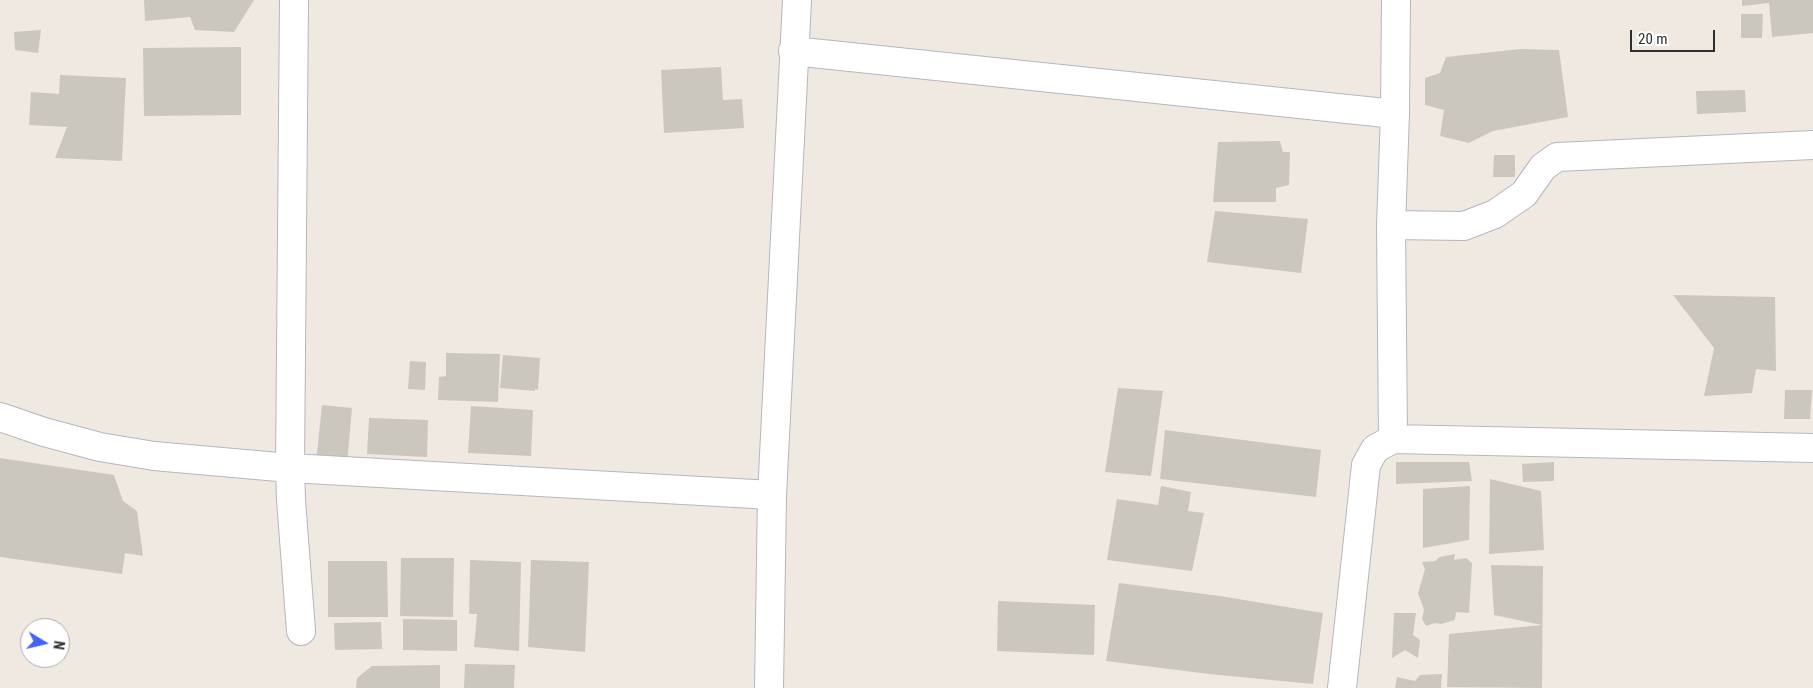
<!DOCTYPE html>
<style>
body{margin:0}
#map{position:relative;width:1813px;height:688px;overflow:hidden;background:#efe9e1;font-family:"Roboto Condensed",sans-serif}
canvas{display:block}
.north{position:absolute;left:20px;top:618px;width:50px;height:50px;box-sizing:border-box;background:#fff;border:1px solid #ababab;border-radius:50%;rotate:99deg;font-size:14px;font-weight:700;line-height:20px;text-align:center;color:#2e2e2e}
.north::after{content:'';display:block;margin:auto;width:18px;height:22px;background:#4264fb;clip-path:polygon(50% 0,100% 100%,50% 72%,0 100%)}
.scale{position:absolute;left:1630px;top:30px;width:85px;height:22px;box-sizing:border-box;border:2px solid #2e2e2e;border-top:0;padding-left:6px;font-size:15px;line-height:18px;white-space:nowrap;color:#2e2e2e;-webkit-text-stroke:4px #fff;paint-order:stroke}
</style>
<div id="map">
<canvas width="1813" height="688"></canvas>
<div class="north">N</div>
<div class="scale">20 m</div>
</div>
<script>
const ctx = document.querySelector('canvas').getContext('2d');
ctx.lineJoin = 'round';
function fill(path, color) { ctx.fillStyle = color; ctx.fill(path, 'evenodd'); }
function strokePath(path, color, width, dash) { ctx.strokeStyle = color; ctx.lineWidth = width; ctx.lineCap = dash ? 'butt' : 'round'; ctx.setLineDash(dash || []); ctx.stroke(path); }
const building = new Path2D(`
 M144 0H254L234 32 195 30 190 17 145 21Z
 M1742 0H1813V33L1772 37 1769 3 1742 6Z
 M1741 14H1763L1762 38H1741Z
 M41 30 38 53 15 50 14 32Z
 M241 47V115L144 116 143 48Z
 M1521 49 1559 50 1568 117 1493 131 1469 143 1440 136 1444 110 1425 105V78L1440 73 1446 57Z
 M721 67 723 100 742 99 744 128 664 133 661 70Z
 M60 75 126 78 122 161 55 158 67 127 29 125 31 92 59 94Z
 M1745 90 1746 112 1697 114 1696 91Z
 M1280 141 1283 152H1290L1289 185 1276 188V202H1213L1218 142Z
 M1494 155H1515V177H1493Z
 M1215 211 1308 219 1301 273 1207 262Z
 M1673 295 1775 297 1776 371 1756 369 1752 393 1704 396 1714 348Z
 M446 353 500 354 498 402 438 400 439 377 446 376Z
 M503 355 540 358 538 390 535 389V391L500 388Z
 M410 361 426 362 425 390 408 389Z
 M1118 388 1163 391 1151 476 1105 472Z
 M1785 390H1812L1810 419H1784Z
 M322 405 352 408 347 465 316 462Z
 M471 406 533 410 531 456 468 453Z
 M369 418 428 420 427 457 367 454Z
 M1165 430 1321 450 1316 497 1160 479Z
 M0 458 114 475 123 501 137 511 143 556 125 553 122 574 0 557Z
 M1396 462H1469L1472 481 1396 484Z
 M1554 462V481L1523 482 1522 464Z
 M1490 479 1541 491 1544 550 1489 554Z
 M1161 486 1191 492 1188 511 1204 513 1192 571 1107 560 1117 499 1158 505Z
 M1470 486 1469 540 1423 548V489Z
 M1455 554 1454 560 1466 558 1472 563 1469 613 1456 612 1455 620 1441 624 1435 623 1426 626 1422 619 1424 610 1418 593 1425 569 1422 562 1435 561 1440 557Z
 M401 558H454L453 617 400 616Z
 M470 560 521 562 519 651 474 647 477 614H469Z
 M531 560 589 562 585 652 528 647Z
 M328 561H387L388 617H328Z
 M1491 565 1543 566 1542 688 1447 687 1449 634 1542 625 1494 615Z
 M1119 583 1220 596 1323 613 1313 684 1209 674 1106 661Z
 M998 601 1095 605 1094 655 997 651Z
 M1394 613H1416L1413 635 1420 640 1418 658 1405 650 1392 658Z
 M403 619 457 620V651L403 650Z
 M381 622 382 649 335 650 334 623Z
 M465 664 515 665 514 688H464Z
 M440 665V688H356L357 678 372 666Z
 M1442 674 1441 688H1395L1397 677 1415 681 1420 675Z`);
const street = new Path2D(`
 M294 0 290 468 291 500 301 631
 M793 51 1395 114
 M1391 225 1464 226 1495 214 1524 194 1543 167 1557 157 1813 145
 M0 417 44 432 100 447 154 456 290 468 772 495
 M1393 439 1391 225 1395 114 1396 0
 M769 688 772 495 797 0
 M1342 688 1366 465 1375 449 1393 439 1813 448`);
fill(building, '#cbc7bf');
strokePath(street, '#b4b7c1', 30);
strokePath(street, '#fff', 28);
</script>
